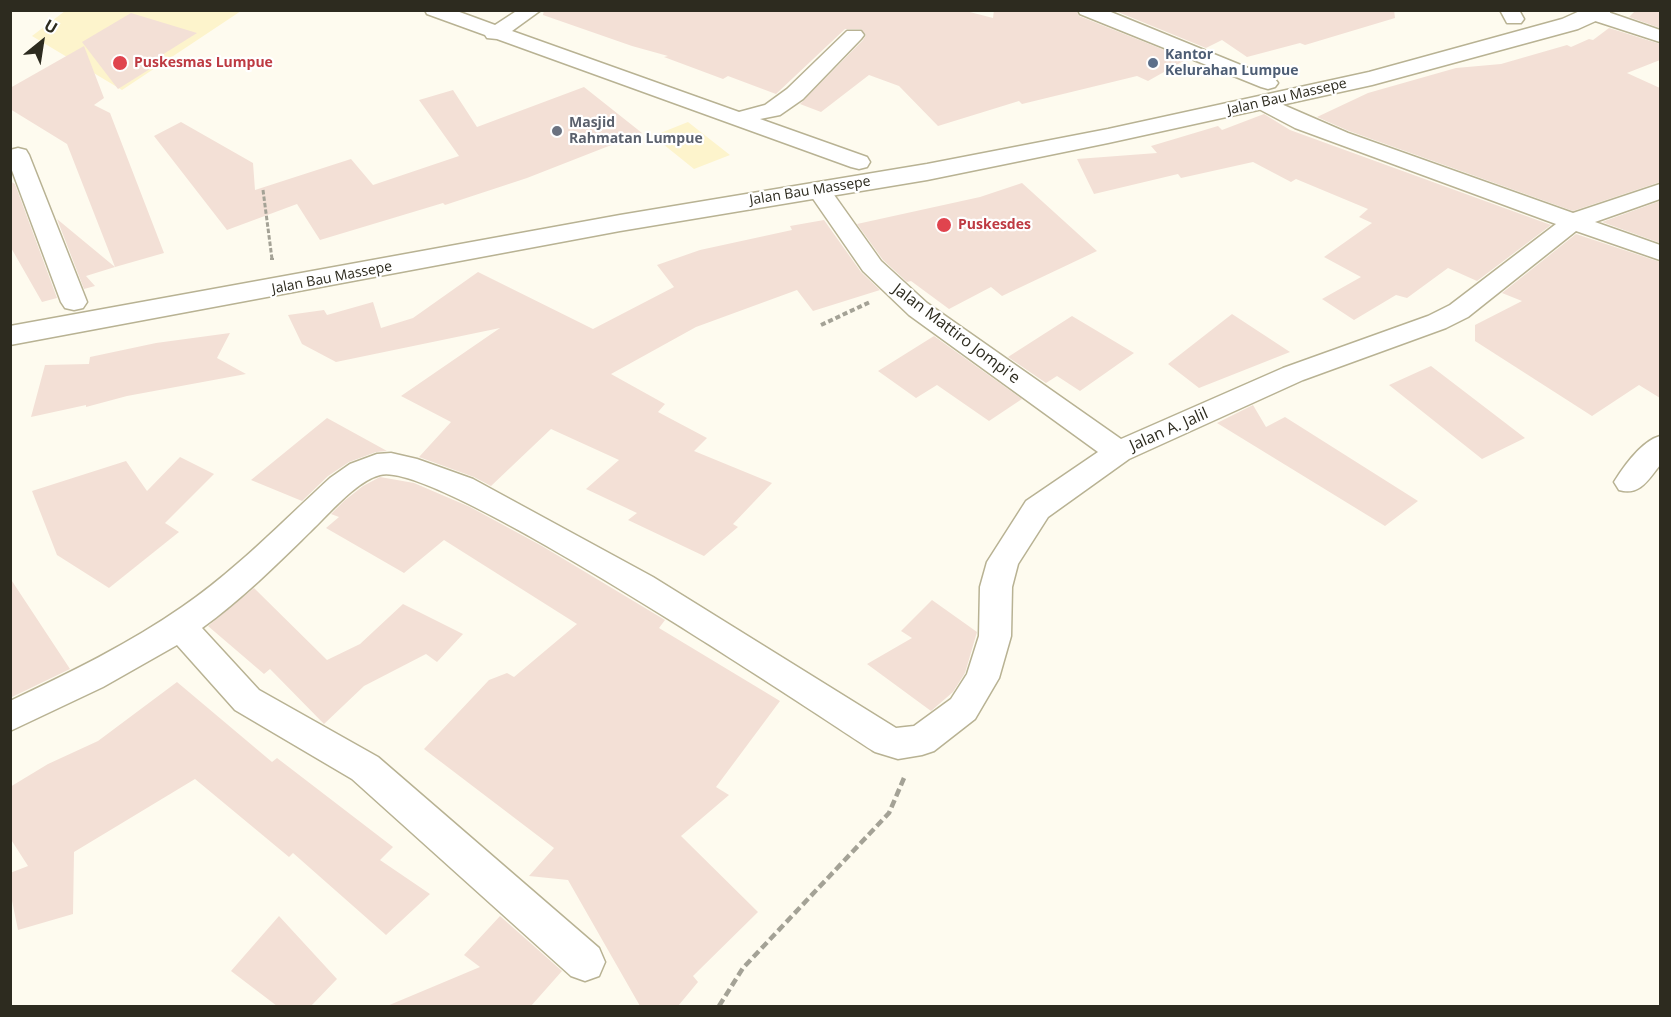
<!DOCTYPE html>
<style>
body{margin:0}
#map{position:relative;width:1671px;height:1017px;overflow:hidden;background:#fefbef;font-family:"Open Sans",sans-serif}
canvas{display:block}
.frame{position:absolute;inset:0;border:12px solid #2d2b1f;pointer-events:none}
.north{position:absolute;left:12px;top:12px;width:60px;height:60px;-webkit-text-stroke:4px #fff;paint-order:stroke;rotate:30deg;font-size:16px;font-weight:700;line-height:24px;text-align:center;color:#2d2b1f}
.north::after{content:'';display:block;margin:auto;width:21px;height:27px;background:#2d2b1f;clip-path:polygon(50% 0,100% 100%,50% 72%,0 100%)}
</style>
<div id="map">
<canvas width="1671" height="1017"></canvas>
<div class="frame"></div>
<div class="north">U</div>
</div>
<script>
const ctx = document.querySelector('canvas').getContext('2d');
ctx.lineJoin = 'round';
function fill(path, color) { ctx.fillStyle = color; ctx.fill(path, 'evenodd'); }
function strokePath(path, color, width, dash) { ctx.strokeStyle = color; ctx.lineWidth = width; ctx.lineCap = dash ? 'butt' : 'round'; ctx.setLineDash(dash || []); ctx.stroke(path); }
function write(font, color, halo, rows, align = 'center') {
  ctx.font = font + ' "Open Sans",sans-serif'; ctx.lineWidth = 4.5; ctx.setLineDash([]); ctx.textBaseline = 'middle'; ctx.strokeStyle = halo; ctx.fillStyle = color; for (const [text, x, y, turn = 0] of rows) {
    ctx.save(); ctx.translate(x, y); ctx.rotate((+turn || 0) * Math.PI / 180); ctx.textAlign = isNaN(turn) ? turn : align; if (halo) ctx.strokeText(text, 0, 0); ctx.fillText(text, 0, 0); ctx.restore();
  }
}
const built = new Path2D(`
 M65 11H241L122 90 32 36Z
 M688 122 730 155 694 169 653 136Z`);
const building = new Path2D(`
 M544 10H962L993 18 994 10H1076L1079 16 1187 59 1148 81 1137 76 1022 104 1019 101 938 126 899 86 869 75 821 112 800 104 863 40 866 35 861 29H845L776 94 728 76 723 79 664 57 668 56 632 46 543 15Z
 M1113 10H1394L1395 18 1305 45 1300 43 1247 57 1222 40 1206 48Z
 M1636 10H1660V28L1629 17Z
 M131 13 197 33 154 60 161 62 118 89 82 42Z
 M1609 28 1660 44V60L1627 73 1660 88V182L1573 211 1349 131 1317 117 1368 93 1456 68 1501 64 1567 45 1571 47 1589 39 1593 40Z
 M84 46 104 98 94 105 110 113 164 253 115 267 67 144 10 109V88Z
 M584 87 642 133 527 178 445 205 443 203 320 240 297 204 227 230 154 136 181 122 253 163 255 190 351 159 373 185 459 156 419 100 453 90 477 127Z
 M1264 114 1290 130 1551 225 1477 281 1448 268 1407 298 1396 295 1354 320 1322 299 1361 277 1324 257 1372 223 1359 217 1368 209 1296 179 1291 182 1253 162 1181 178 1178 174 1094 194 1077 159 1157 153 1151 146 1218 126 1222 130Z
 M10 181 15 184 57 298 42 302 10 246Z
 M1022 183 1097 251 1002 296 991 287 949 309 911 281 907 282 883 260 857 224 980 197Z
 M1660 201V243L1602 222Z
 M57 219 115 267 86 276 95 286 84 289Z
 M824 220 861 272 880 290 813 311 797 290 696 327 611 374 665 404 658 412 707 438 694 451 772 483 733 524 738 527 704 556 628 520 637 513 586 489 619 460 551 429 491 486 474 477 419 457 451 422 401 396 500 328 336 362 302 344 288 315 324 310 327 315 373 302 381 328 413 318 478 272 593 329 674 287 657 265 700 250 792 230 790 226Z
 M1576 234 1660 262V398L1639 385 1592 416 1475 341V325L1522 301 1502 293Z
 M1232 314 1290 352 1199 388 1168 364Z
 M1072 316 1134 353 1080 391 1057 376 1046 383 1008 357Z
 M230 333 217 358 246 374 127 396 86 407V405L31 417 45 365 89 364 90 357 156 343Z
 M934 336 1022 399 989 421 937 385 916 398 878 371Z
 M1431 366 1525 438 1482 459 1389 385Z
 M1253 405 1266 427 1285 417 1418 501 1385 526 1217 423Z
 M327 418 387 451 376 452 349 462 328 476 302 501 251 480Z
 M180 457 214 474 165 523 179 532 109 588 57 555 32 491 126 461 147 491Z
 M380 477 414 483 470 507 542 546 665 620 659 628 780 701 716 787 729 795 681 836 758 912 693 976 698 982 678 1006H640L568 880 529 876 554 848 424 749 489 680 507 673 514 677 577 624 444 540 404 573 326 528 339 517 331 514 344 501 363 486Z
 M10 578 70 669 10 698Z
 M254 588 327 660 360 644 403 604 463 634 437 662 426 654 364 686 324 724 270 669 264 674 208 626Z
 M932 600 977 632 965 673 953 692 931 711 867 664 912 638 901 631Z
 M177 682 272 762 277 758 393 847 380 860 430 894 386 935 293 853 289 857 195 779 74 852 73 914 18 930 10 891V873L28 866 10 838V787L48 764 98 741Z
 M279 916 337 979 311 1006H277L231 971Z
 M500 916 562 971 531 1006H387L480 967 464 955Z`);
const pathFar2 = new Path2D(`
 M263 190 272 259`);
const pathFar1 = new Path2D(`
 M272 258V260
 M821 325 870 302`);
const path = new Path2D(`
 M719 1006 743 968 889 813 904 778`);
const street = new Path2D(`
 M425 10H454L495 25 518 10H541L512 31 739 112 765 105 787 89 847 31H861L864 35 861 39 803 99 780 115 760 119 867 157 870 162 867 167 859 169 851 167 497 39 487 38 485 35 427 14Z
 M1078 10H1106L1275 79 1278 83 1275 87 1268 89 1261 87 1080 14Z
 M1500 10H1519L1524 19 1521 23H1507Z
 M1586 10H1602L1660 30V42L1586 18 1583 14Z
 M1265 97 1348 133 1573 213 1660 184V199L1595 222 1660 245V260L1576 231 1468 317 1446 328 1303 380 1129 459 1048 517 1018 564 1012 587 1011 636 999 678 975 719 934 751 922 755 898 759 875 752C807 708 436 459 380 475 356 481 328 515 310 532 276 565 241 600 202 628L259 690 378 757 599 948 605 962 599 976 585 981 571 976 352 779 235 710 177 645 103 687 10 731V701C69 673 129 644 182 607 236 570 282 522 330 478L350 464 377 454 391 453 417 459 473 479 653 577 896 728 914 726 951 699 967 674 979 636 980 587 987 562 1026 501 1098 452 909 315 863 271 807 190 811 185 819 183 827 185 881 261 927 303 1121 439 1283 368 1428 316 1450 305 1556 224 1295 128 1257 108 1254 103 1257 98Z
 M18 148 26 150 29 155 87 302 83 308 74 310 65 308 61 302 10 165V150Z
 M1660 436V465C1648 480 1640 496 1619 490L1614 482C1624 466 1642 441 1660 436Z`);
const highway = new Path2D(`
 M1582 10H1611L1609 15 1578 29 1372 85 1108 143 927 180 620 231 10 345V326L620 215 927 164 1108 129 1369 72 1562 19Z`);
const markers = [
 [120,63,8,"#e0444e"],
 [1153,63,6,"#5c6f8a"],
 [557,131,6,"#6b7280"],
 [944,225,8,"#e0444e"]
];
const farServicenames = [
 ["Kantor",1165,55],
 ["Kelurahan Lumpue",1165,71]
];
const farHealthnames = [
 ["Puskesmas Lumpue",134,63],
 ["Puskesdes",958,225]
];
const farStreetnames = [
 ["Jalan Bau Massepe",1287,97,-13],
 ["Jalan Bau Massepe",810,191,-9],
 ["Jalan Bau Massepe",332,278,-11]
];
const farWorshipnames = [
 ["Masjid",569,123],
 ["Rahmatan Lumpue",569,139]
];
const streetNames = [
 ["Jalan Mattiro Jompi'e",956,334,37],
 ["Jalan A. Jalil",1169,430,-24]
];
fill(built, '#fdf4cc');
fill(building, '#f3e0d6');
strokePath(street, '#b8b293', 3);
strokePath(highway, '#b8b293', 3);
strokePath(pathFar2, '#a4a296', 3, [4.5, 2]);
strokePath(pathFar1, '#a4a296', 4, [5, 3]);
strokePath(path, '#a4a296', 4.5, [8, 4]);
fill(street, '#fff');
fill(highway, '#fff');
for (const [x, y, r, color] of markers) { const dot = new Path2D(); dot.arc(x, y, r, 0, 2 * Math.PI); ctx.fillStyle = color; ctx.fill(dot); strokePath(dot, '#fff', 2); }
write('bold 14px', '#4e5e75', '#fff', farServicenames, 'left');
write('bold 14px', '#be3a42', '#fff', farHealthnames, 'left');
write('14px', '#2d2b1f', '#fff', farStreetnames);
write('bold 14px', '#5b616d', '#fff', farWorshipnames, 'left');
write('16px', '#2d2b1f', '#fff', streetNames);
</script>
